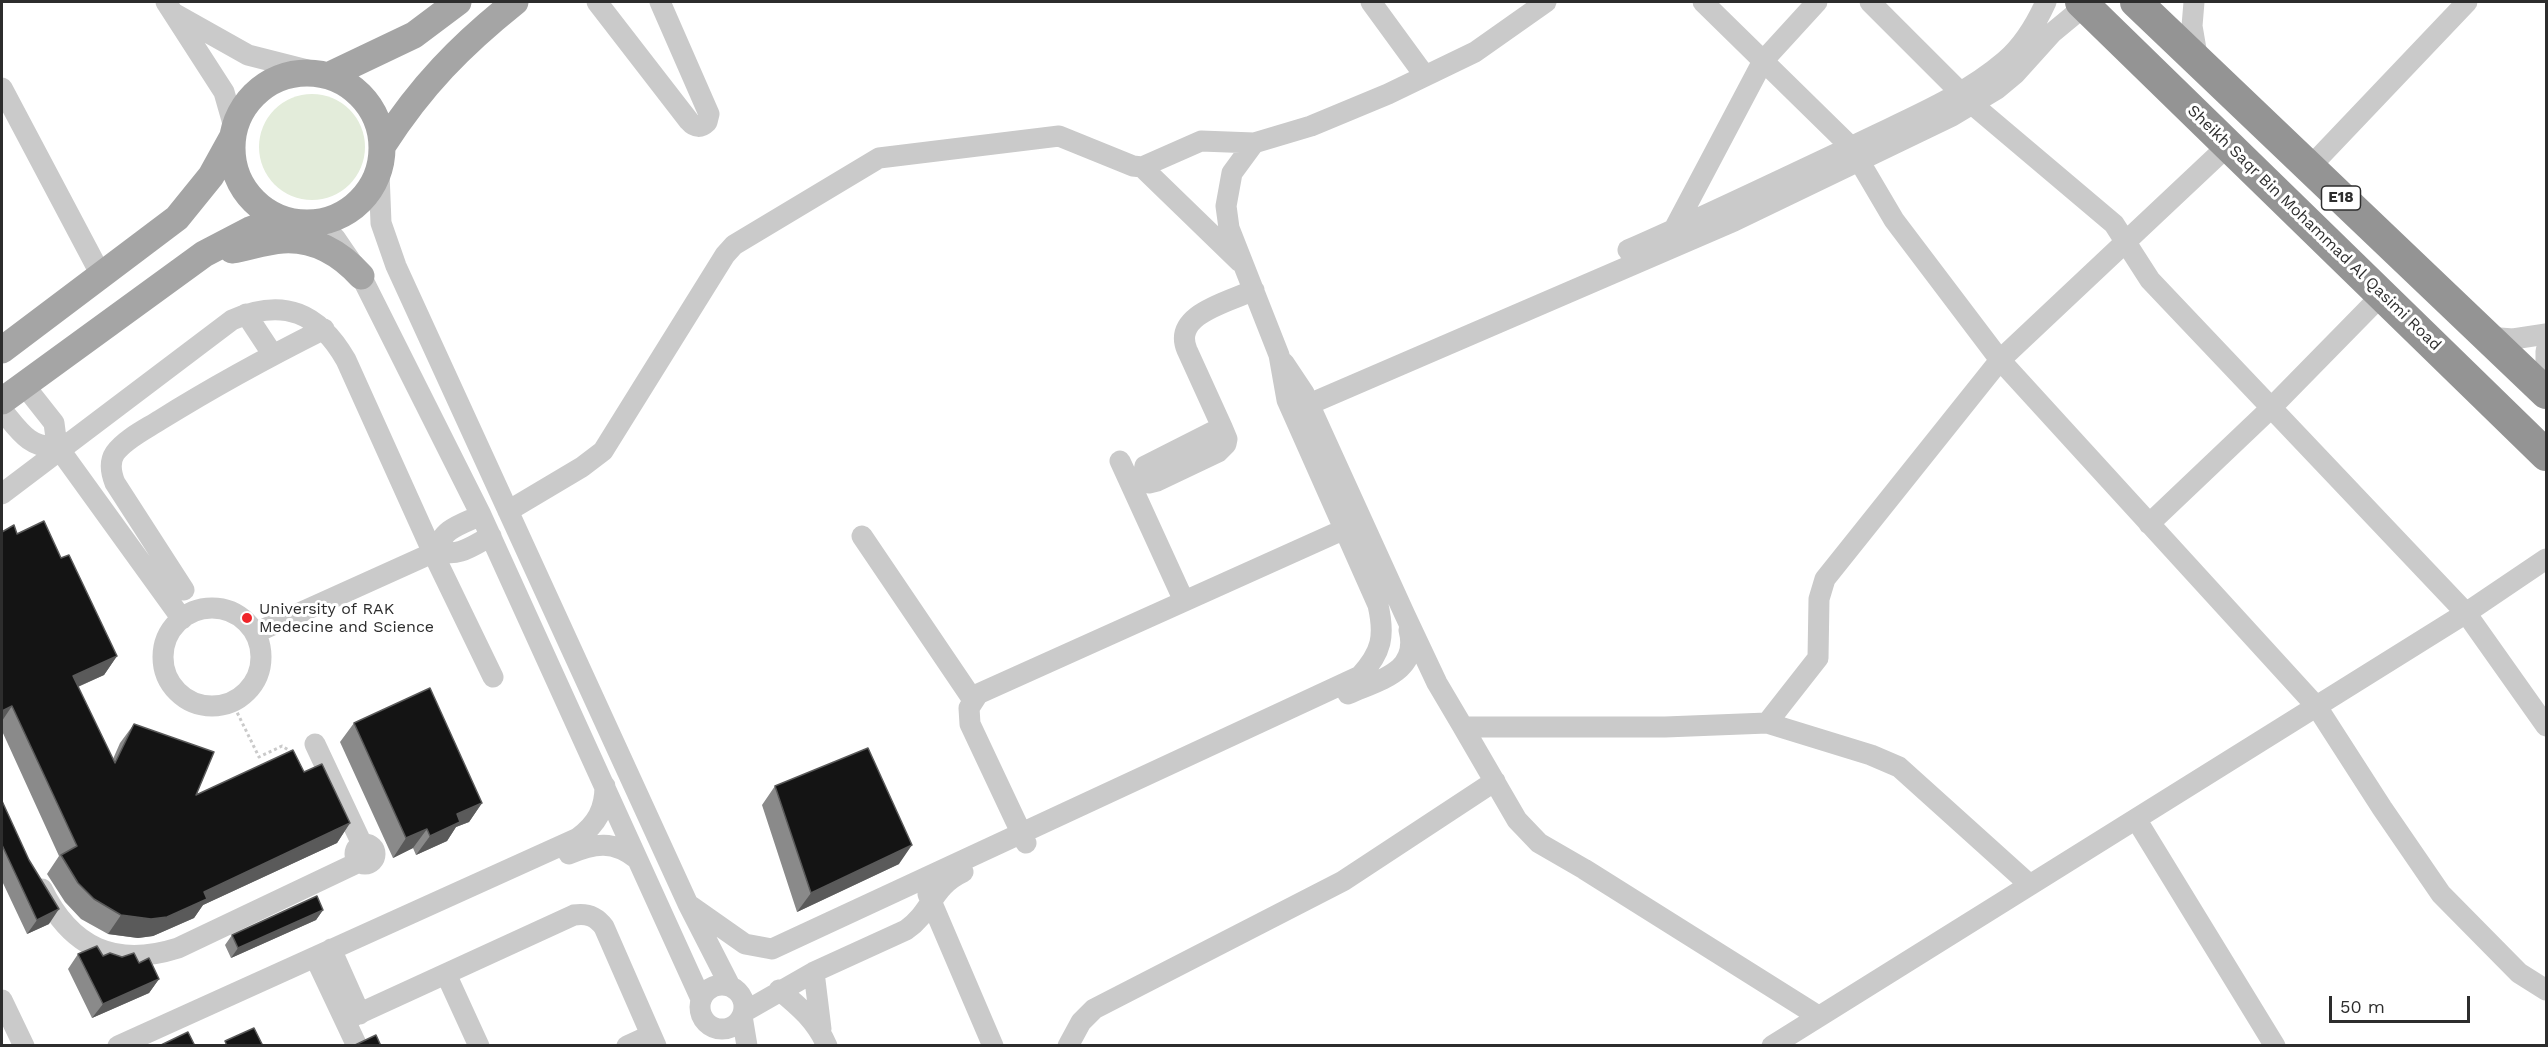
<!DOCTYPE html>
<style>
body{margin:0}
#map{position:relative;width:2548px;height:1047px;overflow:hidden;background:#fff;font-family:"Work Sans",sans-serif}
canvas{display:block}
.frame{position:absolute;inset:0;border:3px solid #2d2d2d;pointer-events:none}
.scale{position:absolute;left:2329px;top:996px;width:141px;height:27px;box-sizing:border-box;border:3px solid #2d2d2d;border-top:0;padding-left:8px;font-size:18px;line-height:21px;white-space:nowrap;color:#2d2d2d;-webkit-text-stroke:4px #fff;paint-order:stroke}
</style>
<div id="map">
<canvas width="2548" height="1047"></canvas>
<div class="frame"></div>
<div class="scale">50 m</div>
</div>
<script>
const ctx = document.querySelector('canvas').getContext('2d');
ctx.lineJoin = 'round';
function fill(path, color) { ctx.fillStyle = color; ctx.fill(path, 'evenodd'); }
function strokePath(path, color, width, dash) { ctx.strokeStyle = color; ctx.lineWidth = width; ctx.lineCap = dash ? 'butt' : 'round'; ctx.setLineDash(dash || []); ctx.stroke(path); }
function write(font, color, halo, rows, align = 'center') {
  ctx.font = font + ' "Work Sans",sans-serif'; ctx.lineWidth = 6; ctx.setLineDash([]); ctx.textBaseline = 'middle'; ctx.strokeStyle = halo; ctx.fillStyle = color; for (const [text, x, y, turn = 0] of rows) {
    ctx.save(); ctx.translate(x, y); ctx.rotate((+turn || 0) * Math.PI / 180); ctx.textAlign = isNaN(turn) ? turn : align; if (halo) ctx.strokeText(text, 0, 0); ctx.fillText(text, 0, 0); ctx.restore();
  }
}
const green = new Path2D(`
 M259 147a53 53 0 1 1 106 0a53 53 0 1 1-106 0Z`);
const path = new Path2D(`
 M232 702 259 757 282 746 293 753`);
const minor = new Path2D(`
 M166 2 224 92 234 127
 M597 2 689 121C695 128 701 128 707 122L709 114 660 2
 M1371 2 1425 76
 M1703 2 1851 147 1894 220 2000 360 2317 707 2382 808 2441 894 2519 973 2546 990
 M1870 2 1972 104 2114 224 2150 280 2466 613 2546 726
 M2194 2 2192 26 2198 61
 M175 14 248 55 315 72
 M2 88 101 275
 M1142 167 1240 262
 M2309 168 2467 2
 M379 173 381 223 396 266 688 904 730 986
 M304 223 335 238 361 276 481 515 701 999
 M1672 233 1763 61 1817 2
 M1628 250C1706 216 1782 179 1859 143 1908 119 1963 97 2005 61 2024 45 2036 24 2046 2
 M246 314 273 355
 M2487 337 2513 339 2546 334
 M2546 351V383
 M1284 363 1304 393 1405 615 1437 683 1463 727H1665L1767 723 1818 658 1819 599 1825 579 2000 360 2219 154
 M24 385 54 423 57 446 182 619
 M1298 409 1734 221 1952 116 1997 89 2015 74 2052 33 2075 14
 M2 410C18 429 30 450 57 446
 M1222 427 1145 466 1143 477 1149 483 1157 481 1218 452 1226 444 1227 439 1222 427 1187 350C1172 314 1229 302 1254 290
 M1120 461 1184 601
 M2 494 232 320C284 297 319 313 346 360L433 553 493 677
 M508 511 582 467 603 451 725 255 734 245 879 158 1059 136 1133 166 1142 167 1201 141 1254 143
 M2149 524 2270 409 2373 304
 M862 536 973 700
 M439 550C439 529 465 523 481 515
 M184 590 115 483C111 473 109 462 115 453 125 439 146 429 160 420 213 387 268 357 324 329
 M163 657a49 49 0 1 1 98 0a49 49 0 1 1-98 0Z
 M255 633 439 550C457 559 475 544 491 536
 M1348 694C1379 680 1420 672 1409 630
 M1767 723 1871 755 1899 767 2030 885
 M1463 727 1517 820 1539 843 1584 869 1818 1016
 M315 744 362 844
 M2136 819 2275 1046
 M1026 843 970 724 969 708 978 694 1356 524
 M355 854a10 10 0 1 1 20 0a10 10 0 1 1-20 0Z
 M569 854C594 843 614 840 637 859
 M42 889C71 948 115 968 178 948L359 862
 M928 894 993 1046
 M688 904 745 944 772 949 1360 676C1382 652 1385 636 1378 605L1287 400 1279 355 1229 228 1226 206 1232 173 1254 143 1311 126 1388 94 1475 52 1546 2
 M331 949 360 1014
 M315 957 357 1046
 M814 972 821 1029
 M446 974 479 1046
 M700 1007a22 22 0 1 1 44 0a22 22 0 1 1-44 0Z
 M779 990C799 1006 817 1022 827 1046
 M2 1000 24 1046
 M744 1012 814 972 906 930C933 911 931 887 963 872
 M742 1016 747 1046
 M345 1020 574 915C587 913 596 916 604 927L656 1046
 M118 1046 578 838C597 824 605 809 605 786
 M627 1046 651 1035
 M1068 1046 1081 1022 1094 1009 1343 881 1495 781
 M1772 1046 2466 613 2546 559`);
const major = new Path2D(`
 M232 148a75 75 0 1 1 150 0a75 75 0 1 1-150 0Z
 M330 75 414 35 458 2
 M383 145C421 86 460 46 515 2
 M232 250C249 247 266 241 283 240 315 238 340 253 361 276
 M2 350 177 218 211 176 232 138
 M2 401 204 254 250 230 280 219`);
const highway = new Path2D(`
 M2081 2 2546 455
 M2136 2 2546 393`);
const wall = new Path2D(`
 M2 532 17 534 61 558 117 656 104 675 78 687 113 759 120 743 134 724 196 795 304 772 350 823 337 843 203 905 194 918 153 936 138 938 108 934 81 919 65 902 47 874 59 856 2 731Z
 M354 723 482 803 469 822 456 827 447 841 416 855 413 848 393 858 340 742Z
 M775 786 899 864 797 912 762 805Z
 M2 801 49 924 27 934 2 881Z
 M323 910 316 920 231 958 225 945 232 935Z
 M78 954 122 957 139 963 159 979 149 993 92 1018 68 969Z`);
const shadedWall = new Path2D(`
 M117 656 104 675 59 695 73 676Z
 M12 706 2 721V711Z
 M482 803 469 822 456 827 447 841 416 855 430 836 457 814Z
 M350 823 337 843 203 905 194 918 153 936 138 938 108 934 121 915 204 892Z
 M427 829 413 848 393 858 406 838Z
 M912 845 899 864 797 912 811 893Z
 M59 909 49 924 27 934 37 920Z
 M323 910 316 920 231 958 238 948Z
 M159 979 149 993 92 1018 103 1004Z`);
const building = new Path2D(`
 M44 521 61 558 69 555 117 656 73 676 115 763 134 724 214 752 196 795 293 750 304 772 322 764 350 823 204 892 207 899 167 917 151 919 121 915 94 899 78 883 61 855 77 846 12 706 2 711V532L14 525 17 534Z
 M430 688 482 803 457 814 460 822 430 836 427 829 406 838 354 723Z
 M868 748 912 845 811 893 775 786Z
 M2 801 29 860 59 909 37 920 2 845Z
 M317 896 323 910 238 948 232 935Z
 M97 946 103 956 110 953 122 957 134 953 139 963 149 958 159 979 103 1004 78 954Z
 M254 1028 263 1046H227L225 1041Z
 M188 1032 195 1046H159Z
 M376 1035 381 1046H353Z`);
const markers = [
 [247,618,6,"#ef252a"]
];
const shields = [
 [2341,198,39]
];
const shieldNames = [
 ["E18",2341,198]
];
const streetNames = [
 ["Sheikh Saqr Bin Mohammad Al Qasimi Road",2314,228,44]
];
const poiNames = [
 ["University of RAK",259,609],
 ["Medecine and Science",259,627]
];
fill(green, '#e3ecda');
strokePath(path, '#cacaca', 3, [3, 3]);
strokePath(minor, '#cacaca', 21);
strokePath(major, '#a5a5a5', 27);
strokePath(highway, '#949494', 32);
fill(wall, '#8a8a8a');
fill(shadedWall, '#5a5a5a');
fill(building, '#141414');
strokePath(building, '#5a5a5a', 1.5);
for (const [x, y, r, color] of markers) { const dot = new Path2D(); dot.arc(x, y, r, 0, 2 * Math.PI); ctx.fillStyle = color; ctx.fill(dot); strokePath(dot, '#fff', 2); }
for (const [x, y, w] of shields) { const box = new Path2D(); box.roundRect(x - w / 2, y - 12, w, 24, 4.5); ctx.fillStyle = '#fff'; ctx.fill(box); strokePath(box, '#2d2d2d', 1.5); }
write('bold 15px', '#2d2d2d', null, shieldNames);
write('16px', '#2d2d2d', '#fff', streetNames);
write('16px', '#2d2d2d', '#fff', poiNames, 'left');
</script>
